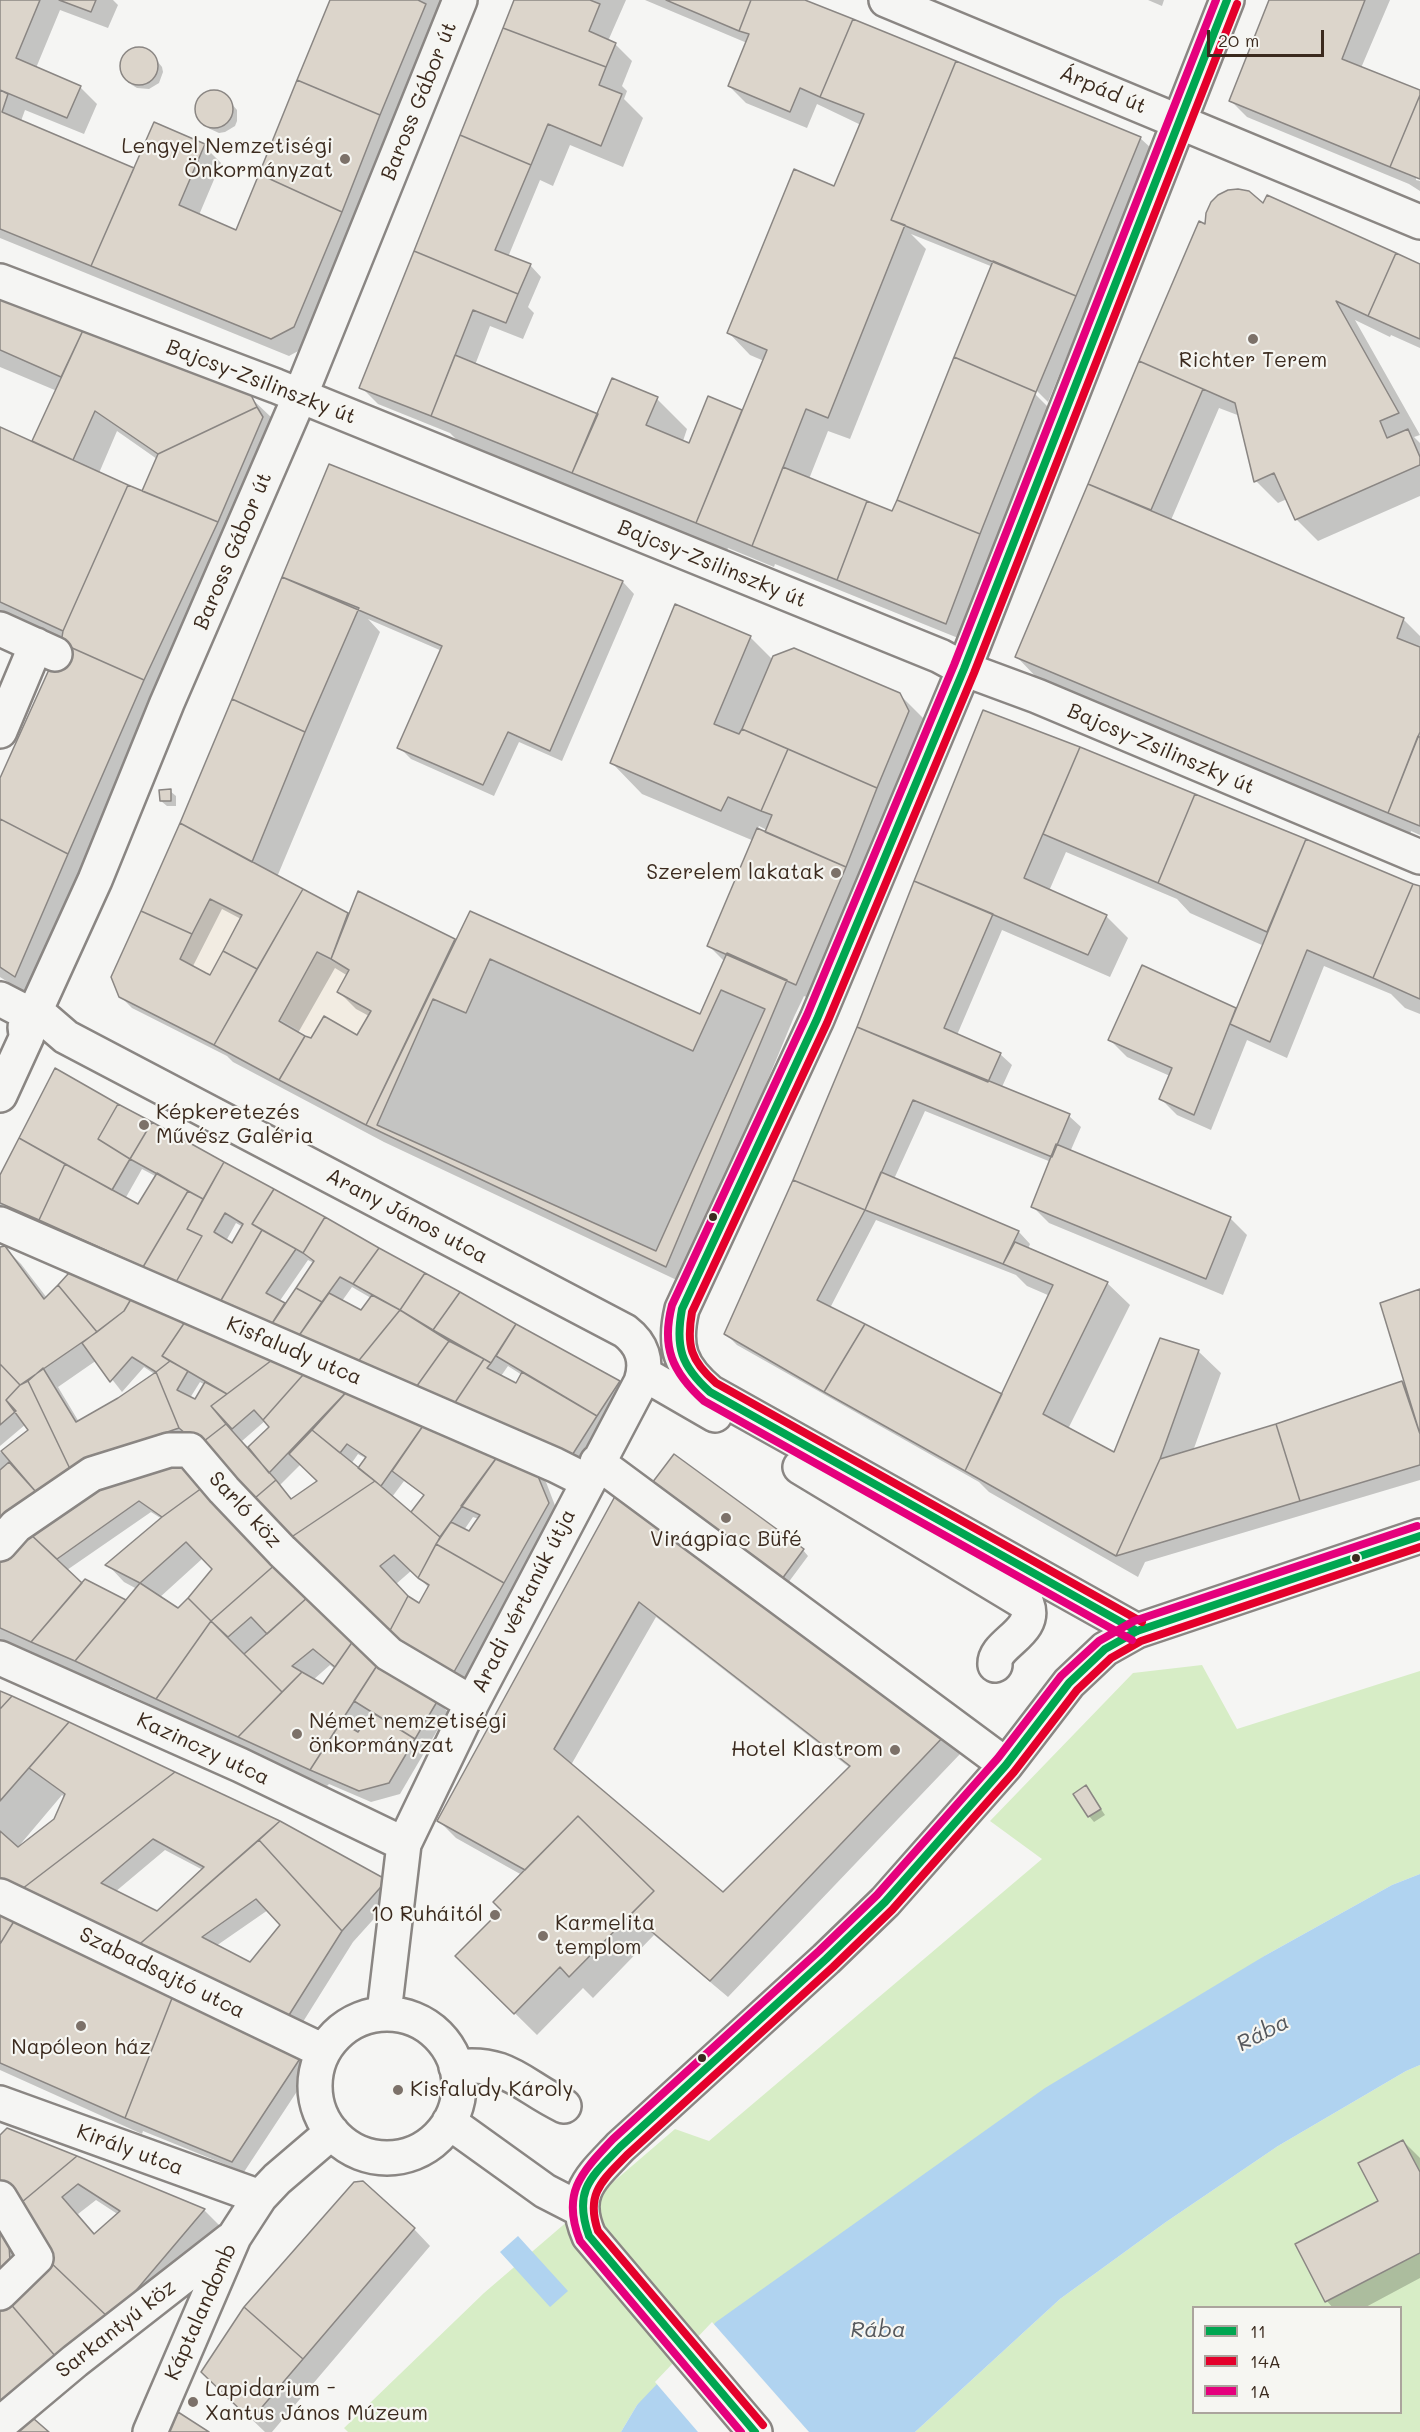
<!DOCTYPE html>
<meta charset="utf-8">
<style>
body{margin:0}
#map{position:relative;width:1420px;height:2432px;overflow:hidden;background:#f5f5f3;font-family:Mali,sans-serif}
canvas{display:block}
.legend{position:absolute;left:1192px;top:2306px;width:210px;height:108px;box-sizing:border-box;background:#f6f6f2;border:2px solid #aba49d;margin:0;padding:8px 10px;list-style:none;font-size:18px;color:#3b2a1e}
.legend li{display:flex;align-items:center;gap:12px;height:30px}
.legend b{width:30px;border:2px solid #aba49d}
.scale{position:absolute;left:1207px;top:30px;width:117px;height:27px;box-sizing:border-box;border:3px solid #3b2a1e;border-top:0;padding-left:8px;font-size:18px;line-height:21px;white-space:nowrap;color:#3b2a1e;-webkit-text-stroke:4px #f6f6f2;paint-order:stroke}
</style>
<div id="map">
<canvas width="1420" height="2432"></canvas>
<ul class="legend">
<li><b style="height:8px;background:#00a651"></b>11</li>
<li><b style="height:8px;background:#e4002b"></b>14A</li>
<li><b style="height:8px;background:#e5007d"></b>1A</li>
</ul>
<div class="scale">20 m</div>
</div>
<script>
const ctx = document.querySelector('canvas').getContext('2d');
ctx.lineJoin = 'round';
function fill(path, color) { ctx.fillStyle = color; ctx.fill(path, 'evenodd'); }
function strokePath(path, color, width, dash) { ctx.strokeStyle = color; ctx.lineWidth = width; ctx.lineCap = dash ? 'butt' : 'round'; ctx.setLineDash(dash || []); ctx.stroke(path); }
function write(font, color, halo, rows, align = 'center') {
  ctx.font = font + ' Mali,sans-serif'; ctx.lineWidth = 4.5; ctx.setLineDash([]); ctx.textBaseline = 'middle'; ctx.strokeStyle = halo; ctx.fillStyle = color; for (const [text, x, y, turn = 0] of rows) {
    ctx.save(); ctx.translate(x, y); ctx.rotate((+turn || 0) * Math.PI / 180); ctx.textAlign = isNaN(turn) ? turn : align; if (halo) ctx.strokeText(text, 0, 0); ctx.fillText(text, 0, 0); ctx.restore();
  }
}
const built = new Path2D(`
 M210 899 349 970 337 992 371 1011 357 1035 311 1038 180 959Z`);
const green = new Path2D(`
 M1202 1665 1237 1729 1420 1671V1874L1392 1885 1266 1955 637 2405 621 2432H348L344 2428 484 2293 675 2129 709 2141 1042 1859 990 1821 1133 1673Z
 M1420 2065V2432H915L1060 2299 1166 2222 1278 2146 1406 2071ZM1194 2308H1400V2412H1194Z`);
const water = new Path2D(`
 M1420 1874V2065L1406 2071 1278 2146 1166 2222 1060 2299 915 2432H621L637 2405 716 2322 1045 2088 1266 1955 1392 1885Z
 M518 2236 568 2291 550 2307 500 2252Z`);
const pier = new Path2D(`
 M712 2322 809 2432H698L655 2382Z`);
const shadow = new Path2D(`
 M0 0H113L118 5 108 28 60 10 36 68 80 87 97 104 84 134 25 110 21 121 135 170 204 146 221 163 199 215 237 232 332 0H443L311 344 289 356 0 238Z
 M515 0H626L608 41 615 44 632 61 622 86 627 91 624 99 643 118 623 167 570 145 553 186 540 180 508 257 530 265 541 277 528 307 534 313 523 339 490 326 475 365 598 416 657 399 687 429 683 441 690 445 741 411 743 413 764 361 750 355 728 332 835 188 861 125 817 104 807 128 746 103 729 86 747 43 645 0H802L1140 138 1152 149 1048 402 1032 386 1029 388 1052 411 963 640 775 564 774 567 728 548 726 552 463 446 450 433 378 404 361 387ZM911 234 993 267 893 513 809 479 828 431 850 439 926 249Z
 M1148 0H1164L1162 6Z
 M1271 0H1390L1361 68 1420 92V178L1416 177V180L1420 181V191L1409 184 1247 117 1230 100Z
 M137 49 149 51 162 67 163 72 159 83 149 89 137 88 132 85 126 79 122 68 123 57 132 50Z
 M213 91 224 95 237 110V121L235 126 225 132 219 133 208 128 197 111V106L203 96Z
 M1263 206 1420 265V348L1391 335 1390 337 1355 320 1420 435 1414 437 1420 443V496L1318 541 1296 519 1287 499 1278 503 1256 481 1240 416 1219 408 1171 520 1403 619 1420 636V835L1411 831 1410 834 1038 679 1016 656 1141 361 1206 226Z
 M0 294 250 397 273 419 46 1006 0 977V780L58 655 63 638 0 611V428L33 443 57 391 0 367ZM117 431 157 459 142 493 99 473Z
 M330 466 623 582 634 594 562 761 519 742 494 796 411 759 399 747 442 651 368 619 380 632 277 877 349 915 359 893 455 941 700 1016 725 962 708 945 754 841 642 794 612 763 750 637 773 660 899 694 930 725 813 1000 804 996 794 1017 683 1283 384 1142 233 1062 227 1056 132 1008 120 996 182 824ZM759 826 767 830 766 834 757 830ZM222 909 241 919 211 978 192 968ZM335 968 348 976 339 992 356 1009 369 1016 358 1037 312 1041 298 1033Z
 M1079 748 1420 888V1014L1405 1008 1391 994 1324 966 1287 1058 1247 1040 1211 1130 1177 1115 1160 1098 1170 1076 1127 1057 1110 1040 1142 967 1237 1010 1264 946 1190 913 1177 899 1066 852 1049 891 1106 916 1128 938 1110 977 1002 930 957 1035 1000 1054 1012 1065 1001 1089 1069 1116 1081 1127 1070 1152 1230 1218 1247 1235 1223 1295 1049 1223 1032 1206 1051 1162 925 1111 894 1179 1019 1232 1030 1244 1028 1249 1107 1283 1130 1305 1068 1429 1115 1455 1198 1351 1221 1373 1193 1451 1404 1382 1420 1291V1480L1145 1562 1138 1577 989 1492 979 1482 737 1345 726 1334 795 1181 915 881ZM876 1220 1016 1275 1027 1286 1050 1296 1002 1396 830 1308Z
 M170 791 176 796V806H167L161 801Z
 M56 1070 619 1382 630 1393 581 1470 7 1214 0 1207V1178ZM142 1169 157 1177 139 1206 125 1199ZM236 1223 243 1227 232 1245 226 1241ZM308 1260 314 1263 286 1305 279 1302ZM352 1287 371 1298 361 1312 342 1301ZM508 1366 522 1375 517 1385 501 1376Z
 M4 1247 21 1264 47 1298 79 1264 534 1470 546 1482 559 1516 462 1689 156 1451 0 1544V1451L1 1453 30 1431 26 1424 0 1446V1249ZM97 1360 122 1392 144 1367 156 1375 119 1400 79 1422 58 1387ZM200 1382 205 1385 196 1401 190 1398ZM266 1420 271 1427 249 1448 242 1441ZM358 1454 367 1459 359 1470 351 1464ZM301 1464 319 1481 293 1500 280 1485ZM404 1481 425 1496 412 1514 392 1497ZM473 1517 479 1519 470 1533 464 1530ZM412 1570 429 1588 420 1605 411 1600 396 1584Z
 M139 1468 437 1701 448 1712 400 1794 371 1802 329 1784 327 1786 110 1686 106 1691 0 1643V1561L29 1533ZM151 1512 162 1519 108 1565 124 1582 137 1589 126 1602 82 1585 67 1570ZM203 1558 214 1569 178 1610 159 1598ZM330 1665 335 1669 323 1686 313 1680Z
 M620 1491 944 1736 961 1753 728 1997 654 1935 593 1998 583 1988 537 2035 457 1956 503 1910 522 1875 456 1838 439 1821ZM656 1617 850 1768 723 1894 571 1765Z
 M656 1492 803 1550 808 1556 785 1587Z
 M0 1693 297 1830 386 1881 398 1892 353 1942 296 2033 0 1885ZM62 1795 65 1797 55 1820 13 1853ZM165 1850 203 1870 157 1913 115 1892ZM268 1910 282 1925 250 1964 216 1946Z
 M1086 1787 1105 1815 1094 1822 1089 1816Z
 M0 1911 315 2064 244 2172 143 2131 142 2134 0 2070Z
 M0 2137 204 2210 221 2227 26 2414 46 2432H0V2202L30 2249 0 2178ZM96 2200 119 2215 96 2235 78 2214Z
 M1403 2141 1420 2158V2278L1364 2308H1333L1327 2301 1297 2245 1380 2201Z
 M414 2229 430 2246 272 2432H265L220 2389Z`);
const building = new Path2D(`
 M0 0H40L16 58 81 86 67 118 0 90Z
 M59 0H96L91 12Z
 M330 0H418L426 4 380 115 297 80Z
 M514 0H590L600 4 589 31 616 43 606 67 503 28Z
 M666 0H751L739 31Z
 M751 0H805L853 19 820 97 800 88 790 112 728 86 749 34 739 31Z
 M1269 0H1365L1342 59 1420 90V95L1390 167 1229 101Z
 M853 19 956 61 891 220 905 225 828 418 806 409 752 546 696 523 767 350 727 333 794 169 834 186 864 114 820 97Z
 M503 28 606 67 599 85 622 94 601 146 548 124 531 165 460 135Z
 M120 66a19 19 0 1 1 38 0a19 19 0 1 1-38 0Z
 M956 61 1141 137 1076 296 891 220Z
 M297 80 380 115 342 212 259 174Z
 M0 90 8 94 2 112 134 168 91 266 0 229Z
 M195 109a19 19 0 1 1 38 0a19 19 0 1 1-38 0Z
 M1420 95V179L1390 167Z
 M154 122 205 144 179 205 236 230 259 174 342 212 294 327 271 339 91 266Z
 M460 135 531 165 495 250 531 264 518 294 414 251Z
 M1238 189 1249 191 1263 203 1267 195 1396 253 1368 316 1336 301 1399 413 1380 421 1387 438 1408 429 1420 457V465L1295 520 1274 473 1254 482 1235 403 1139 361 1199 221 1205 224 1206 213 1211 202 1218 195 1228 190Z
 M414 251 518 294 506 323 473 310 431 416 359 388Z
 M1396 253 1420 264V339L1368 316Z
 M993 261 1076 296 1036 392 954 357Z
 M0 293 85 326 61 377 0 350Z
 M85 326 251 395 257 407 158 454 95 411 73 460 32 441Z
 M455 355 598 414 572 473 431 416Z
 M954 357 1036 392 980 534 897 500Z
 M1139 361 1203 389 1151 510 1088 484Z
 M612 378 658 397 646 425 689 443 708 396 742 410 696 523 572 473Z
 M257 407 263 417 218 522 142 491 158 454Z
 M0 427 128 485 63 631 0 602Z
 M329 464 623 581 550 751 508 732 483 785 397 748 442 646 282 577Z
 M783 467 867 501 837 580 752 546Z
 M1088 484 1404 618 1397 638 1420 647V732L1388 813 1015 657Z
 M128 485 218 522 144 680 61 643 63 631Z
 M897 500 980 534 946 624 837 580 867 501 892 511Z
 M282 577 359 608 305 732 232 699Z
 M675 604 751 636 714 724 739 734 742 729 788 749 761 811 728 797 721 811 610 763Z
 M61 643 144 680 68 854 0 819V778Z
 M794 648 900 693 909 711 877 788 742 729 773 656Z
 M232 699 305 732 252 862 180 823Z
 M983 710 1080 747 1024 878 1107 915 1088 955 914 881Z
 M1418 736 1420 737V826L1388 813Z
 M1080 747 1195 794 1158 883 1043 834Z
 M788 749 877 788 846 867 765 832 772 815 761 811Z
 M171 789V801H160L159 790Z
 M1195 794 1306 839 1267 932 1158 883Z
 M0 819 68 854 15 977 0 967Z
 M180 823 303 889 257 969 223 951 242 915 210 899 192 934 141 911Z
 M757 828 846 867 796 985 707 946Z
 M1306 839 1413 884 1373 978 1307 950 1270 1042 1230 1024Z
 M914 881 993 914 944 1028 1001 1053 988 1082 857 1027Z
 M1413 884 1420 886V999L1373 978Z
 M303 889 348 913 331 959 317 952 279 1021 305 1036 279 1080 214 1045Z
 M358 891 455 939 366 1125 279 1080 305 1036 311 1038 324 1016 357 1035 371 1011 337 992 349 970 331 959Z
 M141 911 192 934 180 959 206 973 210 975 223 951 257 969 214 1045 119 997 111 977Z
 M470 911 700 1014 727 953 787 980 666 1267 366 1125Z
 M490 959 693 1051 721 990 765 1009 656 1251 377 1125 433 999 466 1013Z
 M1142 965 1236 1008 1194 1115 1159 1099 1172 1068 1108 1040Z
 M857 1027 1070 1114 1052 1157 913 1100 865 1210 793 1180Z
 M55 1068 118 1104 98 1139 130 1159 112 1190 19 1138Z
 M118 1104 152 1122 130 1159 98 1139Z
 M152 1122 224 1162 203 1199 130 1159Z
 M19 1138 65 1164 39 1220 0 1203V1175Z
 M1056 1144 1231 1217 1206 1279 1031 1207Z
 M224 1162 274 1189 252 1224 262 1230 220 1302 176 1282 202 1236 187 1229ZM225 1213 243 1224 232 1243 214 1232Z
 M65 1164 138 1204 157 1173 188 1191 143 1267 39 1220Z
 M881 1172 1019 1231 1003 1264 865 1210Z
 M793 1180 865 1210 817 1300 865 1324 824 1392 724 1334Z
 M274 1189 325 1217 303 1253 252 1224Z
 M188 1191 203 1199 187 1229 202 1236 176 1282 143 1267Z
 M325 1217 379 1248 353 1284 340 1277 322 1302 296 1288 314 1261 303 1253Z
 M262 1230 296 1249 266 1293 285 1303 271 1325 220 1302Z
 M1015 1242 1108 1282 1043 1414 1114 1452 1160 1338 1199 1350 1160 1459 1116 1556 965 1471 1053 1285 1003 1264Z
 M5 1246 44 1299 58 1285 97 1332 20 1385 0 1364V1247Z
 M379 1248 425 1273 400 1310 353 1284Z
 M79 1262 137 1289 124 1311 97 1332 58 1285Z
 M425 1273 460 1292 433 1330 400 1310Z
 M296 1288 322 1302 298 1337 271 1325Z
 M137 1289 191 1313 162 1356 170 1361 156 1372 132 1357 110 1382 82 1343 124 1311Z
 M1420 1289V1434L1380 1303Z
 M460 1292 516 1324 491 1363 433 1330Z
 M329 1293 361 1310 372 1295 400 1310 356 1364 298 1337Z
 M400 1310 449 1341 414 1390 356 1364Z
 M191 1313 280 1354 227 1394 162 1356Z
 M516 1324 620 1381 597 1416 496 1356Z
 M865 1324 1002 1394 965 1471 824 1392Z
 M449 1341 484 1359 452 1407 414 1390Z
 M280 1354 310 1367 263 1420 254 1410 232 1429 211 1406Z
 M484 1359 491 1363 487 1368 516 1383 522 1372 597 1416 569 1460 452 1407Z
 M170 1361 188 1371 177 1390 195 1399 205 1382 227 1394 211 1406 226 1424 199 1445 179 1428 156 1372Z
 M0 1364 20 1385 6 1400 16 1411 0 1425Z
 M310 1367 352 1386 269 1473 248 1447 269 1427 263 1420Z
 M43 1368 76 1422 118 1398 156 1372 179 1428 144 1440 72 1473 28 1381Z
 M28 1381 72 1473 36 1492 1 1451 28 1430 6 1400 20 1385Z
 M1402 1381 1420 1434V1465L1300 1501 1276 1424Z
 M352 1386 427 1420 381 1486 358 1468 366 1457 347 1444 340 1453 312 1430Z
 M427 1420 500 1453 440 1537 411 1512 424 1495 392 1471Z
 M226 1424 276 1480 248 1504 199 1445Z
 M1276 1424 1300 1501 1116 1556 1160 1459Z
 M312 1430 375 1481 284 1542 248 1504 276 1480 291 1499 317 1481 289 1454Z
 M500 1453 535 1469 549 1503 504 1583 436 1544 451 1522 469 1531 480 1515 461 1506Z
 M674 1454 804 1549 779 1583 649 1487Z
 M182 1459 206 1485 162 1517 139 1501 57 1559 28 1532 139 1467Z
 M9 1462 36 1492 0 1523V1470Z
 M375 1481 440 1537 418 1578 394 1555 380 1566 408 1596 384 1642 284 1542Z
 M206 1485 277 1563 211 1621 188 1598 212 1569 186 1542 140 1583 105 1565 162 1517Z
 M619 1489 945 1735 710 1981 631 1914 654 1891 578 1816 525 1870 437 1821ZM639 1602 850 1766 723 1892 554 1749Z
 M28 1532 82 1583 31 1642 0 1628V1559Z
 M436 1544 504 1583 450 1679 384 1642 408 1596 419 1603 429 1585 418 1578Z
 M277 1563 308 1597 267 1634 251 1617 228 1637 211 1621Z
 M85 1579 126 1600 75 1661 31 1642Z
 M140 1583 178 1608 188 1598 211 1621 156 1699 75 1661Z
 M308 1597 353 1641 335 1667 313 1649 292 1666 302 1672 282 1692 244 1654Z
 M211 1621 282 1692 238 1737 156 1699Z
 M353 1641 378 1664 310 1770 238 1737 302 1672 323 1684Z
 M378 1664 438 1700 415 1739 354 1701Z
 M0 1691 12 1696 0 1709Z
 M12 1696 69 1722 0 1801V1709Z
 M372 1712 415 1739 389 1783 359 1791 310 1770 341 1722 358 1732Z
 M69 1722 175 1772 18 1892 0 1883V1831L18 1847 54 1819 65 1794 29 1768Z
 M175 1772 280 1821 134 1949 18 1892ZM153 1839 204 1867 157 1911 101 1883Z
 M1086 1785 1101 1809 1088 1817 1073 1794Z
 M578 1816 654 1891 569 1977 560 1967 514 2014 455 1956 501 1910 493 1902Z
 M280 1821 387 1880 342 1931 259 1840Z
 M259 1840 342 1931 284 2023 134 1949ZM256 1899 280 1925 250 1962 202 1937Z
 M0 1909 16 1918 0 1944Z
 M16 1918 176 1988 125 2118 0 2063V1944Z
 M176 1988 305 2051 232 2162 125 2118Z
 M7 2128 77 2156 16 2207 0 2181V2135Z
 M1403 2140 1420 2172V2253L1325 2302 1295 2244 1378 2201 1358 2163Z
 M77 2156 205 2209 111 2320 47 2259 16 2207ZM78 2184 120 2211 94 2234 62 2197Z
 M363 2181 415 2228 303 2359 244 2307 354 2182Z
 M0 2213 8 2226 10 2262 0 2269Z
 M47 2259 111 2320 62 2364 8 2301Z
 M8 2301 62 2364 7 2410 0 2401V2308Z
 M244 2307 303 2359 251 2420 201 2372Z
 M26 2412 49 2432H0Z
 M178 2412 209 2432H166Z`);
const minor = new Path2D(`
 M886 0 1420 222
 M0 281 276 386 940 656 964 669 1037 696 1420 857
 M0 629 55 654
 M0 731 36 645
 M0 999 33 1016 44 1018 66 1037 625 1331C642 1344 648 1361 641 1382L472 1703 404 1844 384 2013
 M0 1095 27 1036C23 1026 25 1023 33 1016L95 880 167 703 300 396 460 0
 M0 1224 555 1465 587 1481
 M644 1374 715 1415
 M597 1462 1006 1765
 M800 1467 1027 1604C1038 1633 993 1643 995 1665
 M0 1544 16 1526 92 1474 169 1450H190L224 1490 282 1551 389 1654 472 1703
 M1137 1631 710 1392C680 1367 673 1347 682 1309L817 1019 964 669 1227 0
 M0 1658 240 1765 404 1844
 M0 1896 323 2051
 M315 2086a72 72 0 1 1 144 0a72 72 0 1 1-144 0Z
 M456 2067C507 2060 522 2086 564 2106
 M0 2103 260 2197
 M449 2122 545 2191 580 2209
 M0 2198 36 2258 0 2293
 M0 2424 75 2361 230 2240
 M150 2432 234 2237 260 2197 277 2179 332 2132
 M755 2432 589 2236C570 2193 591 2178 620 2147L826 1959 885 1902 1006 1765 1069 1683 1105 1649 1137 1631 1420 1536`);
const bus1 = new Path2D(`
 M1137 1631 710 1392C681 1366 675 1347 682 1309L817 1019 964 669 1227 0
 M755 2432 589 2236C573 2191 590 2178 620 2147L826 1959 885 1902 1006 1765 1069 1683 1105 1649 1137 1631 1420 1536`);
const bus2 = new Path2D(`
 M1142 1622 716 1383C691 1361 686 1346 692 1312L827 1023 974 673 1237 4
 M763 2425 598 2231C585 2193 603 2180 627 2155L833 1967 892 1910 1014 1772 1077 1690 1111 1658 1141 1641 1420 1547`);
const bus3 = new Path2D(`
 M1132 1640 704 1401C672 1372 661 1347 672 1305L807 1015 954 665 1216 0
 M741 2432 580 2241C561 2193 581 2173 613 2139L819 1951 877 1895 998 1758 1061 1676 1099 1641 1134 1621 1417 1526`);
const markers = [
 [345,159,6,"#7c7169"],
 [1253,339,6,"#7c7169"],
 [836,873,6,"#7c7169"],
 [144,1125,6,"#7c7169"],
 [713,1217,5,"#3b2a1e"],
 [726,1518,6,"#7c7169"],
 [1356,1558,5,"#3b2a1e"],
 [297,1734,6,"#7c7169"],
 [895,1750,6,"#7c7169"],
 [495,1915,6,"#7c7169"],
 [543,1936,6,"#7c7169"],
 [81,2026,6,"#7c7169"],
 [702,2058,5,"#3b2a1e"],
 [398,2090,6,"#7c7169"],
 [193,2402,6,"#7c7169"]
];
const streetNames = [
 ["Árpád út",1103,90,23],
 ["Baross Gábor út",419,101,-68],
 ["Bajcsy-Zsilinszky út",261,382,21],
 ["Baross Gábor út",233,551,-67],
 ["Bajcsy-Zsilinszky út",712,564,22],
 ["Bajcsy-Zsilinszky út",1161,749,23],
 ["Arany János utca",407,1216,28],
 ["Kisfaludy utca",294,1351,23],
 ["Sarló köz",245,1510,47],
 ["Aradi vértanúk útja",524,1601,-63],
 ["Kazinczy utca",203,1749,25],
 ["Szabadsajtó utca",162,1973,26],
 ["Király utca",130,2150,20],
 ["Káptalandomb",201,2312,-66],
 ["Sarkantyú köz",116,2329,-38]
];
const poiNames = [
 ["Lengyel Nemzetiségi",333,147,"right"],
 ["Önkormányzat",333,171,"right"],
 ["Richter Terem",1253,361,"center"],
 ["Szerelem lakatak",824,873,"right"],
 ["Képkeretezés",156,1113],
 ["Művész Galéria",156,1137],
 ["Virágpiac Büfé",726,1540,"center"],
 ["Német nemzetiségi",309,1722],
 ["önkormányzat",309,1746],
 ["Hotel Klastrom",883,1750,"right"],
 ["10 Ruháitól",483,1915,"right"],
 ["Karmelita",555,1924],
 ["templom",555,1948],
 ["Napóleon ház",81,2048,"center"],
 ["Kisfaludy Károly",410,2090],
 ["Lapidarium -",205,2390],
 ["Xantus János Múzeum",205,2414]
];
const waterNames = [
 ["Rába",1263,2033,-27],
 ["Rába",878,2330]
];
fill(built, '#f2ece2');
fill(green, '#d7edc6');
fill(water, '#b0d3f0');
fill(pier, '#f5f5f3');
fill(shadow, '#0003');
fill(building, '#dcd5cb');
strokePath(building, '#8a8683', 1.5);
strokePath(minor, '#8a8683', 38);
strokePath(minor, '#f5f5f3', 33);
strokePath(bus1, '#00a651', 8);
strokePath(bus2, '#e4002b', 8);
strokePath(bus3, '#e5007d', 8);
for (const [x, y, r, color] of markers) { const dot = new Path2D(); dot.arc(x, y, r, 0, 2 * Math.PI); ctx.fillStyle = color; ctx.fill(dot); strokePath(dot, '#f6f6f2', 2); }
write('21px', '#3b2a1e', '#f6f6f2', streetNames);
write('21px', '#3b2a1e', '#f6f6f2', poiNames, 'left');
write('italic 22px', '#55585d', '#f6f6f2', waterNames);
</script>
